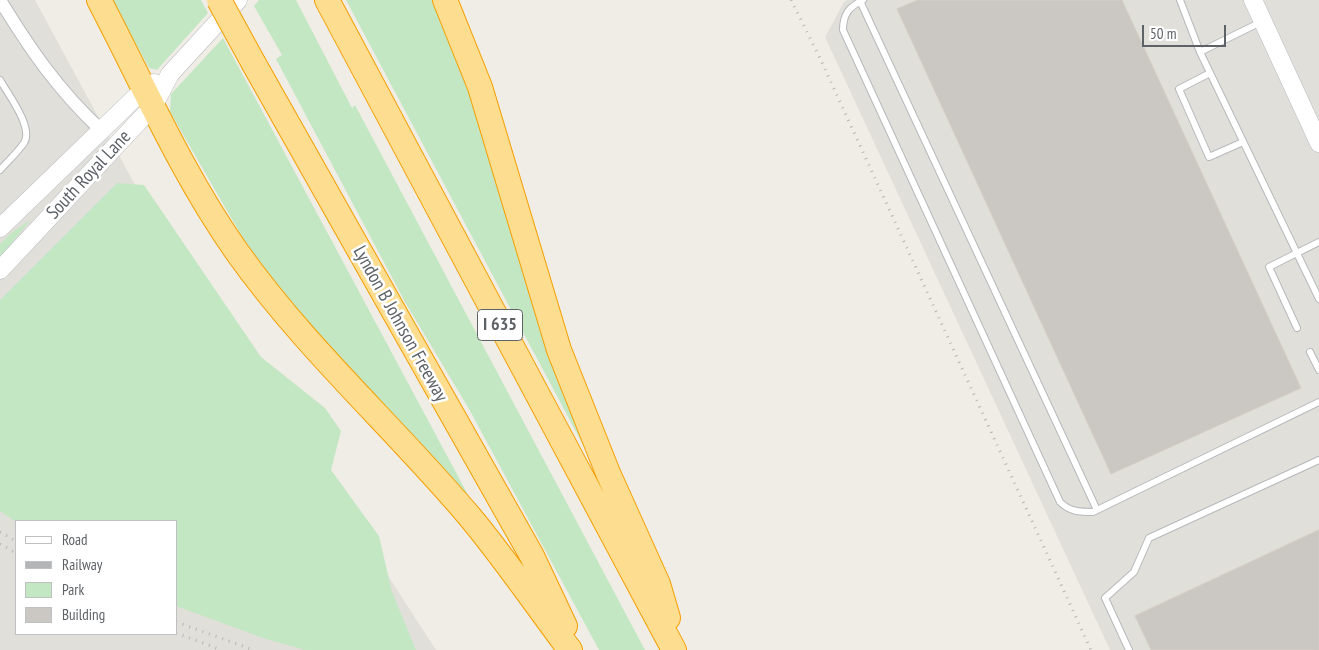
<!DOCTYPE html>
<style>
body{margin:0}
#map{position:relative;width:1319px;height:650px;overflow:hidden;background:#f0ede6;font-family:"PT Sans Narrow",sans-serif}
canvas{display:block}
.legend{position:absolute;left:15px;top:520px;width:162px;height:115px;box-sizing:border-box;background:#fff;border:1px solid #bec0c2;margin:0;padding:6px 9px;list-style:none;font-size:15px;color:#5d6266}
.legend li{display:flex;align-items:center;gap:10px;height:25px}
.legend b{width:25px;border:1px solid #bec0c2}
.scale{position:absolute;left:1142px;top:25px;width:84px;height:22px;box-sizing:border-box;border:2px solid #5d6266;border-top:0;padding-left:6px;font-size:15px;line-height:18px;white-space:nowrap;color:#5d6266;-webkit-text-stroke:4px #fff;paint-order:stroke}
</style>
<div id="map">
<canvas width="1319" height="650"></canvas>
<ul class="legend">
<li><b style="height:6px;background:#fff"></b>Road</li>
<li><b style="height:6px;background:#b4b5b6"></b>Railway</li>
<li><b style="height:14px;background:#c4e7c3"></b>Park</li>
<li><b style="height:14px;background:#cbc8c3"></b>Building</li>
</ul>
<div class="scale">50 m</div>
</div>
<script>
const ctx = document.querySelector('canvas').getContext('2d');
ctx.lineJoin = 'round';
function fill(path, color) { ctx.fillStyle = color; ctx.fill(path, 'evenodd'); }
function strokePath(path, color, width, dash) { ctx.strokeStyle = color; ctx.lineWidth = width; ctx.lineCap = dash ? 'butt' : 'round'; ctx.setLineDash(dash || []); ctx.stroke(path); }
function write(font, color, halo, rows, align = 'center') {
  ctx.font = font + ' "PT Sans Narrow",sans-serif'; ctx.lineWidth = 5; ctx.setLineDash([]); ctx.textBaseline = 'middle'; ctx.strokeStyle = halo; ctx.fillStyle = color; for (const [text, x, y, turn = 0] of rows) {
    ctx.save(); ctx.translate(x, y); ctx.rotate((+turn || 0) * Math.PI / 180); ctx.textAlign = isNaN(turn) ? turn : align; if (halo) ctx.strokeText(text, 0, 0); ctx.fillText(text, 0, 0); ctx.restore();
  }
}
const industrial = new Path2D(`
 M0 0H35L134 183 436 650H0ZM16 521H176V634H16Z
 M847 0H1319V650H1110L825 37 844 2Z`);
const green = new Path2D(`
 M112 0H201L208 13 157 70 149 68Z
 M259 0H296L352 108 355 105 645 650H599L469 409 405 302 276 59 282 55 254 6Z
 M346 0H439L590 458Z
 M223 38 474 506 309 331 256 261 170 112 171 94Z
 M117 183 144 185 261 357 325 408 341 431 331 470 379 536 392 592 416 650H305L263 638 176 606V521L16 522 0 511V300Z
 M31 219 0 258V244L10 234Z`);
const building = new Path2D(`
 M918 0H1122L1301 388 1111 474 897 9Z
 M1319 530V650H1151L1135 616Z`);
const lane = new Path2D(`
 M863 0C849 7 843 14 843 30L1060 502C1070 512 1080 512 1093 512L1319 402
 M1180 0 1200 52
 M860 1 1097 510
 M1261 22 1200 52 1319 299
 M1210 73 1179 89 1209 157 1243 142
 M0 80C8 94 34 128 24 143 17 153 8 161 0 170
 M1297 328 1269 267 1319 242
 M1310 352 1319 370
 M1129 650 1105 598 1134 572 1149 538 1319 460`);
const street = new Path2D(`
 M0 0C30 49 58 90 101 130`);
const secondary = new Path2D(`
 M1253 0 1319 143
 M0 228 145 88 154 83
 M0 270 154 105 170 74 238 0`);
const highway = new Path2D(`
 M99 0C143 84 182 174 237 252 306 349 394 427 470 517 505 559 537 606 570 650
 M327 0 674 650
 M445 0 480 87 559 350 608 473 658 584 668 618
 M254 64 532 556 565 626`);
const rail = new Path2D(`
 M791 0 819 56 1091 650
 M0 532 16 541
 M0 544 16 553
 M176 622 254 650
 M176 633 222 650`);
const highwayBridge = new Path2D(`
 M219 0 254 64`);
const shields = [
 [500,325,45]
];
const shieldNames = [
 ["I 635",500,325]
];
const streetNames = [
 ["South Royal Lane",89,175,-47],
 ["Lyndon B Johnson Freeway",400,324,61]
];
fill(industrial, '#e1dfda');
fill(green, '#c4e7c3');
fill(building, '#cbc8c3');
strokePath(building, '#d5cfc4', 1);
strokePath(lane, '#b6b9bc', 8);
strokePath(street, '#b6b9bc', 14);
strokePath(secondary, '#b7bbbf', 19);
strokePath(highway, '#f59f01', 26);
strokePath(lane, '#fff', 6);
strokePath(street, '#fff', 12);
strokePath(secondary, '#fff', 18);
strokePath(highway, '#fddd90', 24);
strokePath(rail, '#b4b5b6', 3, [1, 6]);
strokePath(highwayBridge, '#f59f01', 26, []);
strokePath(highwayBridge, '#fddd90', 24);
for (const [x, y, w] of shields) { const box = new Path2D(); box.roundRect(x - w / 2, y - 15.5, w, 31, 4); ctx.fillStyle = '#fff'; ctx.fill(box); strokePath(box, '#5d6266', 1); }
write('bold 18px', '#5d6266', null, shieldNames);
write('19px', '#5d6266', '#fff', streetNames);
</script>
